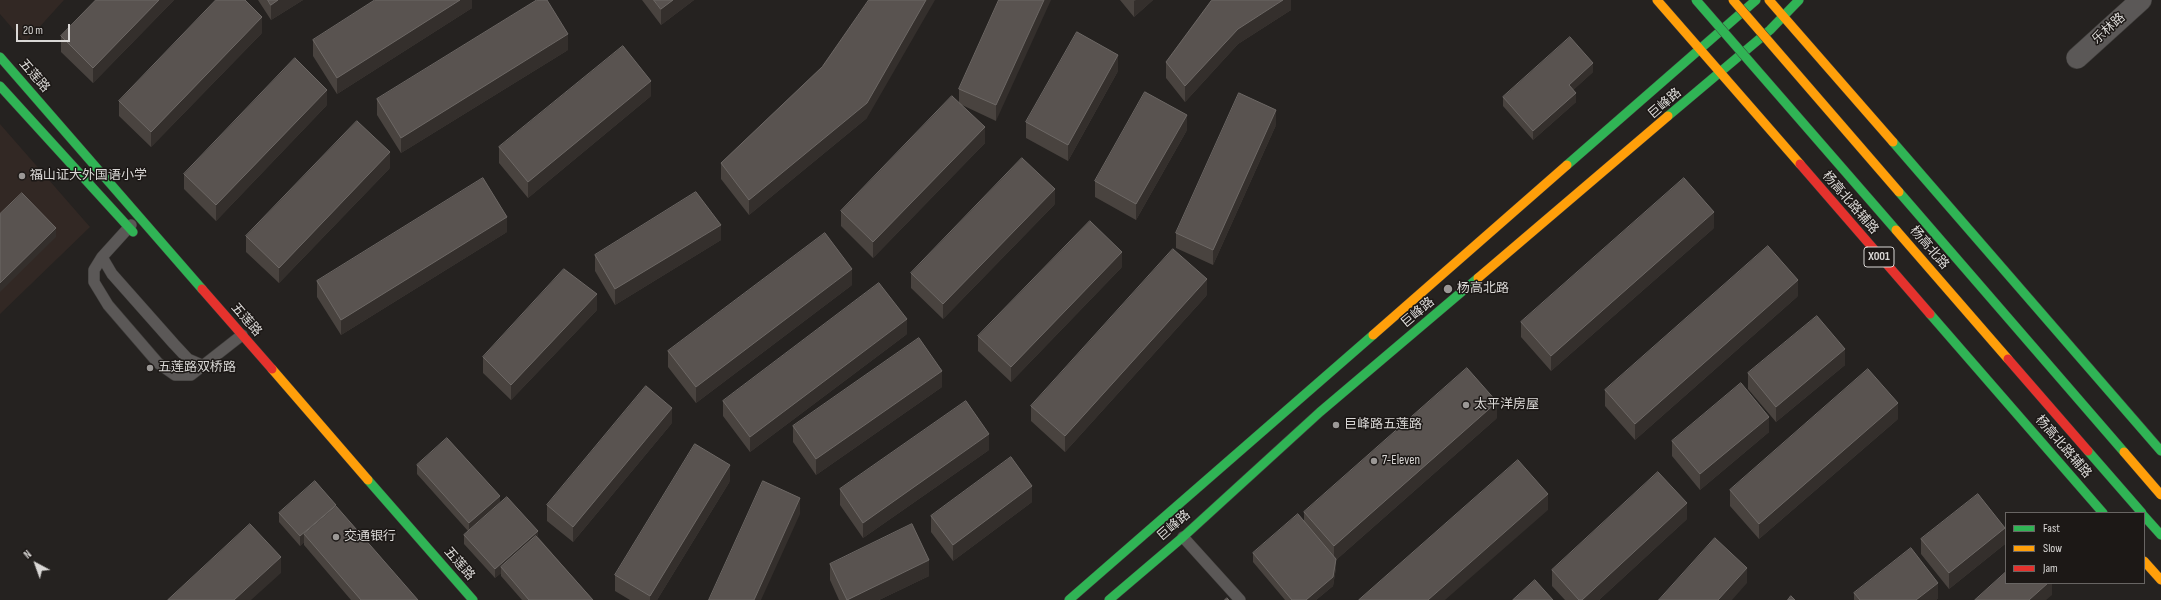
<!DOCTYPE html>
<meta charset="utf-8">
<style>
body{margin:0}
#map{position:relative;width:2161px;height:600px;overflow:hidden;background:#252220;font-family:"Sofia Sans Condensed",sans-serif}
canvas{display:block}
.legend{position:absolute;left:2005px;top:512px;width:140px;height:72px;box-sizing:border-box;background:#1c1816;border:1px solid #686563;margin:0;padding:5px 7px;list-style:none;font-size:12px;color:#dad8d6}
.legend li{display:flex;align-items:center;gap:8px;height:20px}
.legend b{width:20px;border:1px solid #686563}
.north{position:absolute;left:16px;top:544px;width:40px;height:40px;-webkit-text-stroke:3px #1c1816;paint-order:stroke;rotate:319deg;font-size:11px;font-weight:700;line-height:16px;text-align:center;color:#dad8d6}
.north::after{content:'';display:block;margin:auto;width:14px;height:18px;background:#dad8d6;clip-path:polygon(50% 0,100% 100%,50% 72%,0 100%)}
.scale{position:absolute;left:16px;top:24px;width:54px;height:18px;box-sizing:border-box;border:2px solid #dad8d6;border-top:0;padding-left:5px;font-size:12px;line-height:14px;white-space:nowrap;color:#dad8d6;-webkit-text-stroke:3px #1c1816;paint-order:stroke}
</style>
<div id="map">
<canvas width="2161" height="600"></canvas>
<ul class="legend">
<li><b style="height:5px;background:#30b455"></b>Fast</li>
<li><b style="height:5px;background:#ff9f0a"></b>Slow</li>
<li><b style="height:5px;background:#e5322d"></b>Jam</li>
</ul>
<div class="north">N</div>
<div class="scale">20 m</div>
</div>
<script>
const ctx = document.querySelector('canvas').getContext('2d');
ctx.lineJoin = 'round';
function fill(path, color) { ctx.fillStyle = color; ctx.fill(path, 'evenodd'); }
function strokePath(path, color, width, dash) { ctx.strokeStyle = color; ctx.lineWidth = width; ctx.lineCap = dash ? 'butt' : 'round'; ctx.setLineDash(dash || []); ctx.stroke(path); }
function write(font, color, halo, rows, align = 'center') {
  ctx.font = font + ' "Sofia Sans Condensed","Noto Sans SC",sans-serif'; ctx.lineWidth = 3; ctx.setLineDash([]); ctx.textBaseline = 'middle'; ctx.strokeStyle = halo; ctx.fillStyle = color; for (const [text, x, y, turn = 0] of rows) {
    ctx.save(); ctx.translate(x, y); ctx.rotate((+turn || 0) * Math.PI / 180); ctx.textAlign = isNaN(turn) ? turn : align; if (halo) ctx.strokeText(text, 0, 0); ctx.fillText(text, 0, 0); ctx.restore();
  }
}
const built = new Path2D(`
 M0 0H64L25 43 0 14Z
 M0 124 90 227 0 314Z`);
const lane = new Path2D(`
 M131 225 102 257 94 270V282L108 305 158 363 175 375H191L242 335
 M102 257 112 274 174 344 188 359 204 366
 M1183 537 1240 600`);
const street = new Path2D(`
 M2077 58 2141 0`);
const fast = new Path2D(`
 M0 57 202 289
 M0 86 133 232
 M1668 116 1770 30 1799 0
 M1893 142 2161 451
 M1567 165 1756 0
 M1930 314 2103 513
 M368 480 473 600
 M2144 516 2161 535
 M1069 600 1373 335
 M1109 600 1183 537 1320 412 1478 278`);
const slow = new Path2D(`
 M1657 0 1800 164
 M1769 0 1893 142
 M1478 278 1668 116
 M1373 335 1567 165
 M272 369 368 480
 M2144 561 2161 580`);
const jam = new Path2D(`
 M1800 164 1930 314
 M202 289 272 369`);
const fastBridge = new Path2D(`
 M1696 0 1896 230
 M1899 192 2124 452
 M2088 451 2142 513`);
const slowBridge = new Path2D(`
 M1733 0 1899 192
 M1896 230 2008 359
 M2124 452 2161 495`);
const jamBridge = new Path2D(`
 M2008 359 2088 451`);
const wall = new Path2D(`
 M96 0H174L93 83 61 52V36Z
 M258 0H303L271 20Z
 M472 0V8L337 94 313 56V40Z
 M642 0H694L661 25Z
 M999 0 996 121 962 105 985 143 873 258 841 226V211L959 103V89Z
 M1120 0H1153L1134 17Z
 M1291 0V10L1238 44 1185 102 1166 78V62Z
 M262 33 151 147 119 116V101Z
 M568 50 401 153 377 115V99Z
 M1118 71 1068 161 1026 138V122Z
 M1593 72 1573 90 1576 102 1533 140 1503 106V97Z
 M651 96 528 198 499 163V147Z
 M327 105 216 221 184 189V174Z
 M867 118 749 215 721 179V163Z
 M1276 125 1213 265 1176 248V233Z
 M1187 130 1136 220 1095 197V181Z
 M390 168 279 283 246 252V236Z
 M1055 204 943 319 911 288V273Z
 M1714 228 1551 371 1521 337V322Z
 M507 232 341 335 317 297V281Z
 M721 240 615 305 595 271V255Z
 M1122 267 1011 382 978 351V336Z
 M852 285 696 403 668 367V351Z
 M1207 295 1065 452 1031 421V406Z
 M1798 296 1635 440 1605 406V390Z
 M597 310 511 400 483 373V357Z
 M907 334 750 452 723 416V401Z
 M1845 365 1776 422 1748 389V373Z
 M942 387 816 475 793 442V426Z
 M1497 418 1336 560V568L1333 586 1316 600H1285L1253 562V553L1304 522V512Z
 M1898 419 1759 539 1730 506V490Z
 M672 423 573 542 547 521V505Z
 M1769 432 1700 490 1672 456V441Z
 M989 450 863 538 840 505V489Z
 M417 465 500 503 538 537 593 600H522L501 576V573L495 578 464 544V535L468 531 417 474Z
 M730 481 657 600H630L615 591V575Z
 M1032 502 953 561 931 532V516Z
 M279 513 418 600H351L304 545V542L300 546 279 522Z
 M1687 519 1599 600H1565L1552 586V570Z
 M1921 539 2005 544 1949 589 1921 554Z
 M830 564 929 576 879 600H839L830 580Z
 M1854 593 1938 598 1936 600H1854Z`);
const shadedWall = new Path2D(`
 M159 0H174L93 83V68Z
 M278 0H303L271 20V5Z
 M460 0H472V8L337 94V78Z
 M673 0H694L661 25V9Z
 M926 0H935L867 118 749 215V200Z
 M1044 0H1051L996 121V105Z
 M1136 0H1153L1134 17V1Z
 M1283 0H1291V10L1238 44 1185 102V86L1238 29Z
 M262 17V33L151 147V132Z
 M568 34V50L401 153V138Z
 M1118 55V71L1068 161V145Z
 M1593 63V72L1569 94V85Z
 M651 81V96L528 198V182Z
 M327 90V105L216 221V205Z
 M1576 93V102L1533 140V131Z
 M1276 110V125L1213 265V250Z
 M1187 115V130L1136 220V204Z
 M985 127V143L873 258V242Z
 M390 152V168L279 283V268Z
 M1055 189V204L943 319V304Z
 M1714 212V228L1551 371V356Z
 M507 217V232L341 335V320Z
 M721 225V240L615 305V289Z
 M56 228V237L0 292V283Z
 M1122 252V267L1011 382V367Z
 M852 269V285L696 403V387Z
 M1207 279V295L1065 452V436Z
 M1798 280V296L1635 440V424Z
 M597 294V310L511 400V385Z
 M907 319V334L750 452V437Z
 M1845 349V365L1776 422V407Z
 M942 371V387L816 475V459Z
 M1497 402V418L1336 560V568L1333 586 1316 600H1306L1334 561V546Z
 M1898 403V419L1759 539V524Z
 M672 408V423L573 542V527Z
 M1769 417V432L1700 490V474Z
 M989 434V450L863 538V523Z
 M730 465V481L657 600H650V596Z
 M1032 486V502L953 561V545Z
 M1548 494V510L1445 600H1428Z
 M500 496V505L469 532V523Z
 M800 498V514L761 600H754Z
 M1687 503V519L1599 600H1582Z
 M336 505 304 534V542L300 546V536Z
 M2005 528V544L1949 589V573Z
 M538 531V540L501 567V573L495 578V569Z
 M281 557V573L251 600H234Z
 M929 560V576L879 600H847Z
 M1747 568V583L1732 600H1718Z
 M1938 583V598L1936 600H1916Z
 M2048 583H2052V595L2046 600H2029Z`);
const building = new Path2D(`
 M96 0H159L93 68 61 36Z
 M216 0H245L262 17 151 132 119 101Z
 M268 0H278L271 5Z
 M375 0H460L337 78 313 40Z
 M537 0H547L568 34 401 138 377 99Z
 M654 0H673L661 9Z
 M869 0H926L867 103 749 200 721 163 822 67Z
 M999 0H1044L996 105 959 89Z
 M1212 0H1283L1238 29 1185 86 1166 62 1211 1Z
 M1077 32 1118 55 1068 145 1026 122Z
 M1570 37 1593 63 1569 85 1576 93 1533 131 1503 97Z
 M623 46 651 81 528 182 499 147Z
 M295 58 327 90 216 205 184 174Z
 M1145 92 1187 115 1136 204 1095 181Z
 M1239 93 1276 110 1213 250 1176 233Z
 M952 96 985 127 873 242 841 211Z
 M357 121 390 152 279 268 246 236Z
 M1022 158 1055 189 943 304 911 273Z
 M483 178 507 217 341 320 317 281Z
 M1684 178 1714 212 1551 356 1521 322Z
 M696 192 721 225 615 289 595 255Z
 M22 193 56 228 0 283V214Z
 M1090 221 1122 252 1011 367 978 336Z
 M825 233 852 269 696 387 668 351Z
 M1768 246 1798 280 1635 424 1605 390Z
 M1173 249 1207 279 1065 436 1031 406Z
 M564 269 597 294 511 385 483 357Z
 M879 283 907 319 750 437 723 401Z
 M1817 316 1845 349 1776 407 1748 373Z
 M919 338 942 371 816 459 793 426Z
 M1467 368 1497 402 1334 546 1304 512Z
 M1868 369 1898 403 1759 524 1730 490Z
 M1741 383 1769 417 1700 474 1672 441Z
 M646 386 672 408 573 527 547 505Z
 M966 401 989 434 863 523 840 489Z
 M447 438 500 496 469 523 417 465Z
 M695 444 730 465 650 596 615 575Z
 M1011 457 1032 486 953 545 931 516Z
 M1518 460 1548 494 1428 600H1359Z
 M1658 472 1687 503 1582 600H1579L1552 570Z
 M315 481 336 505 300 536 279 513Z
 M763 481 800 498 754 600H709Z
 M1978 494 2005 528 1949 573 1921 539Z
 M507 497 538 531 495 569 464 535Z
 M336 506 418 600H361L304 534Z
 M1298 514 1336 559 1333 577 1306 600H1292L1253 553Z
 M250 524 281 557 234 600H168Z
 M912 524 929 560 847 600 830 564Z
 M536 536 593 600H529L501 567Z
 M1715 538 1747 568 1718 600H1659Z
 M1911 548 1938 583 1916 600H1860L1854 593Z
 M2006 572V583H2048L2029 600H1975Z
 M1535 580 1553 600H1513Z
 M1791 596 1795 600H1788Z
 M1227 598 1229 600H1225Z`);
const markers = [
 [22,176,4,"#9b9896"],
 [1448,289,5,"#9b9896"],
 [150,368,4,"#9b9896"],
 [1466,405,4,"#9b9896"],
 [1336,425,4,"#9b9896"],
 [1374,461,4,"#9b9896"],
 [336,537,4,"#9b9896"]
];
const shields = [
 [1879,257,30]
];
const shieldNames = [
 ["X001",1879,257]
];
const streetNames = [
 ["乐林路",2109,29,-42],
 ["五莲路",34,76,49],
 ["巨峰路",1665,104,-41],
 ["杨高北路辅路",1850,203,49],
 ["杨高北路",1929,248,49],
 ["巨峰路",1418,313,-40],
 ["五莲路",246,320,49],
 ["杨高北路辅路",2063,447,49],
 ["巨峰路",1174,526,-41],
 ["五莲路",459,564,49]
];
const poiNames = [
 ["福山证大外国语小学",30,176],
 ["杨高北路",1457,289],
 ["五莲路双桥路",158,368],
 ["太平洋房屋",1474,405],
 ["巨峰路五莲路",1344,425],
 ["7-Eleven",1382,461],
 ["交通银行",344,537]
];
fill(built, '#322824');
strokePath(lane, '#3f3d3b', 12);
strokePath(street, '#3f3d3b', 22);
strokePath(fast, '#3f3d3b', 10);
strokePath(slow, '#3f3d3b', 10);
strokePath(jam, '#3f3d3b', 10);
strokePath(lane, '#5b5857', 11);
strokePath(street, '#5b5857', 21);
strokePath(fast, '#30b455', 9);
strokePath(slow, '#ff9f0a', 9);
strokePath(jam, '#e5322d', 9);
strokePath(fastBridge, '#3f3d3b', 10, []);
strokePath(slowBridge, '#3f3d3b', 10, []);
strokePath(jamBridge, '#3f3d3b', 10, []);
strokePath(fastBridge, '#30b455', 9);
strokePath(slowBridge, '#ff9f0a', 9);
strokePath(jamBridge, '#e5322d', 9);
fill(wall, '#49433f');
fill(shadedWall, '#342f2c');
fill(building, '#595350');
strokePath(building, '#6d6865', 1);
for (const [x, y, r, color] of markers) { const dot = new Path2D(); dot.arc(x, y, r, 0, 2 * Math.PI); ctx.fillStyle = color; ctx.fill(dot); strokePath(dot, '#1c1816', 1.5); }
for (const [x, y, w] of shields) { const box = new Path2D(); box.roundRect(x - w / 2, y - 10, w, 20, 3); ctx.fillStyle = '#1c1816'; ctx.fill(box); strokePath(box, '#dad8d6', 1); }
write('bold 12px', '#dad8d6', null, shieldNames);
write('13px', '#dad8d6', '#1c1816', streetNames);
write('13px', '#dad8d6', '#1c1816', poiNames, 'left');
</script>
